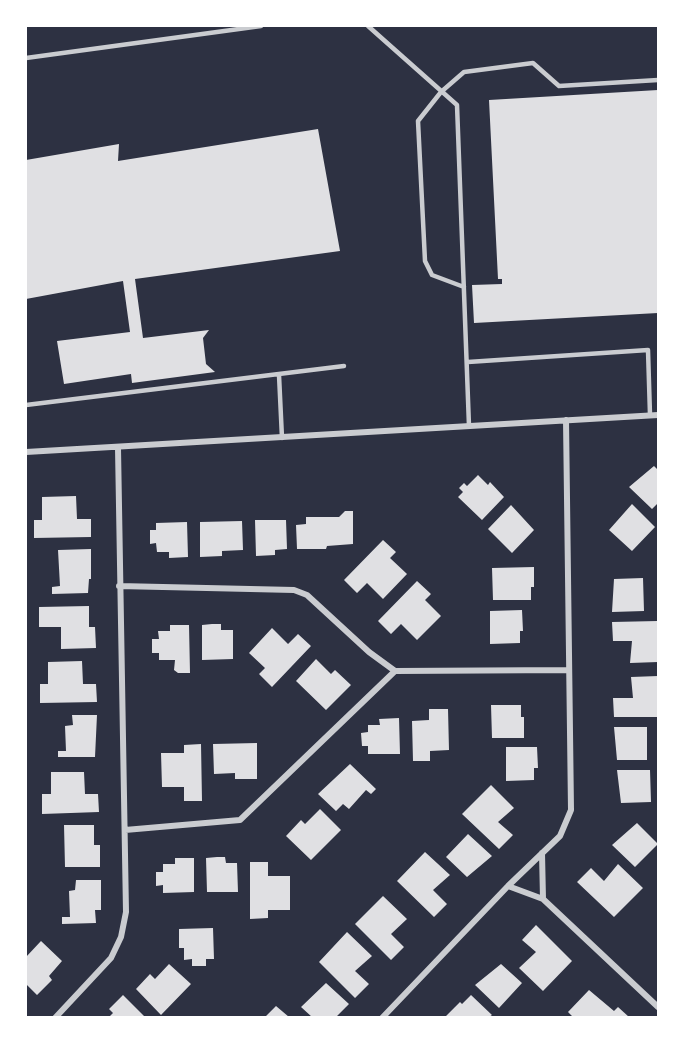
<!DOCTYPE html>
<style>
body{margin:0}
#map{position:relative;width:684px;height:1043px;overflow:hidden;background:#2d3142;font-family:"DejaVu Sans",sans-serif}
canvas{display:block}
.frame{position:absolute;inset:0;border:27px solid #fff;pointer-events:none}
</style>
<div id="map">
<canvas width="684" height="1043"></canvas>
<div class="frame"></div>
</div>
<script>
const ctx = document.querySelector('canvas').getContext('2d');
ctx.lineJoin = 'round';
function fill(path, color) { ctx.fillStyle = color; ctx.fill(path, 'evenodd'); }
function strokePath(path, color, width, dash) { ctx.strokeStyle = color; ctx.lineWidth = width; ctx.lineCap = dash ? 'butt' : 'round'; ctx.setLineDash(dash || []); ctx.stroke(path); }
const building = new Path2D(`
 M658 90V313L474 323 472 285 502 284V279H498L489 100Z
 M318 129 340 251 135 279 143 338 209 330 203 338 206 364 215 372 132 383 131 374 64 384 57 341 130 332 123 281 26 299V160L119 144 118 161Z
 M654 466 658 470V503L652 509 629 487Z
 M478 475 488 485 490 482 504 497 482 520 458 497 463 492 459 488 464 483 467 486Z
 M76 496 77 519H91V537L34 538V520H42V497Z
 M632 504 655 527 632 551 609 530Z
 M511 505 534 530 512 553 488 529Z
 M345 511H353V544L327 546 326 549H297L296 525 306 524V517H339Z
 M255 520H286L287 549 275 550V555L256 556Z
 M242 521 243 550 222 551V556L200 557V522Z
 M187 522 188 557 169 558V552H157L156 543 150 544V530H156V523Z
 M383 540 396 552 390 558 407 574 383 599 367 583 357 593 344 580Z
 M91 549V579H89L88 593 52 594V587L60 586 58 550Z
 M534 567V587H531V600H493L492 568Z
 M643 578 644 611 612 612 614 579Z
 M417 581 431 594 425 600 441 616 417 640 401 624 391 634 378 621Z
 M89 606V627H95L96 648 61 649V627H39V607Z
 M522 610 523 631H520V643L490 644V611Z
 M658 621V662L630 663 632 641H613L612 622Z
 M212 624H221V630H233V659L202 660V625Z
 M170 625H189L190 673H178L174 670 175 660H159V653H152V639H159L158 631H170Z
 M272 628 288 644 298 634 311 646 272 687 259 674 265 668 249 653Z
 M316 659 331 674 335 670 351 685 326 710 296 681Z
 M82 661 83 684H96L97 702 40 703V684H48V662Z
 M658 676V717H614L613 698H633L631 677Z
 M491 705H521V717H524V738H492Z
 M429 709H448L449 750 430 751V761H413L412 721 429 720Z
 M72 715H97L95 757H58V751H66L65 726 73 725Z
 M399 718 400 754H368V746H362L361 733 368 732V725H380L379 719Z
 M614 727H647V760H617Z
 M257 743V779H235V773L214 774 213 744Z
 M201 744 202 801H184V787H162L161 753H184V745Z
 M506 747H537L538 768H534V780L506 781Z
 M350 764 376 789 371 794 366 790 349 809 343 804 336 811 318 794Z
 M617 770H650L651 802 621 803Z
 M51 772H84L85 794H98L99 812 42 814V794H51Z
 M491 785 514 808 498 822 513 835 499 849 462 814Z
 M320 809 341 830 311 860 286 836 301 820 305 824Z
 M637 823 658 844 635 867 612 845Z
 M64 825H94V845H100V867H65Z
 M468 834 492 856 467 877 446 857Z
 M425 852 450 875 433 890 447 904 434 917 397 881Z
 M217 857H225L226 863H237L238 892H207L206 858Z
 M175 858H194V892L163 893V885L156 886V872H163V864H175Z
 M250 862H268V876H290V910H268V918L250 919Z
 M618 864 643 888 614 917 577 882 591 868 604 881Z
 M76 880H101V910H95L96 923 62 924V917H70L69 891 75 890Z
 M383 896 407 919 391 934 404 947 391 960 355 924Z
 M536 925 572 961 543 991 519 968 536 952 522 940Z
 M213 928 214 959H206V966H192V959L184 960V948H179V929Z
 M347 932 372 956 355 971 369 984 355 998 319 962Z
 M41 941 62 961 49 976 52 980 37 995 26 984V957Z
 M169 964 191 984 161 1015 136 989 150 974 155 979Z
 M501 964 522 983 499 1008 475 985Z
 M326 983 349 1004 336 1017H312L301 1007Z
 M589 990 614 1011 618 1007 629 1017H573L568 1012Z
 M123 995 145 1017H109L113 1013 109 1009Z
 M471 995 492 1015 489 1017H445L460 1002 462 1004Z
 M276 1006 289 1017H265Z`);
const service = new Path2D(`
 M368 26 457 105 469 426
 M26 58 261 26
 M464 287 432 275 425 261 418 121 441 92 464 72 533 63 559 86 658 80
 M468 362 648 350 650 415
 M279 375 282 438
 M26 405 344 366`);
const minor = new Path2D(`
 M26 452 658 415
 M119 586 294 590 307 595 369 652 395 671
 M125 830 240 820 395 671 569 670
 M542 853 543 899
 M508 886 543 899 658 1007
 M55 1018 111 958 121 937 126 912 118 448
 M382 1018 508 886 560 836 571 810 566 420`);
fill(building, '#e0e0e3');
strokePath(service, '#caccd0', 4.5);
strokePath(minor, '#caccd0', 6);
</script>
